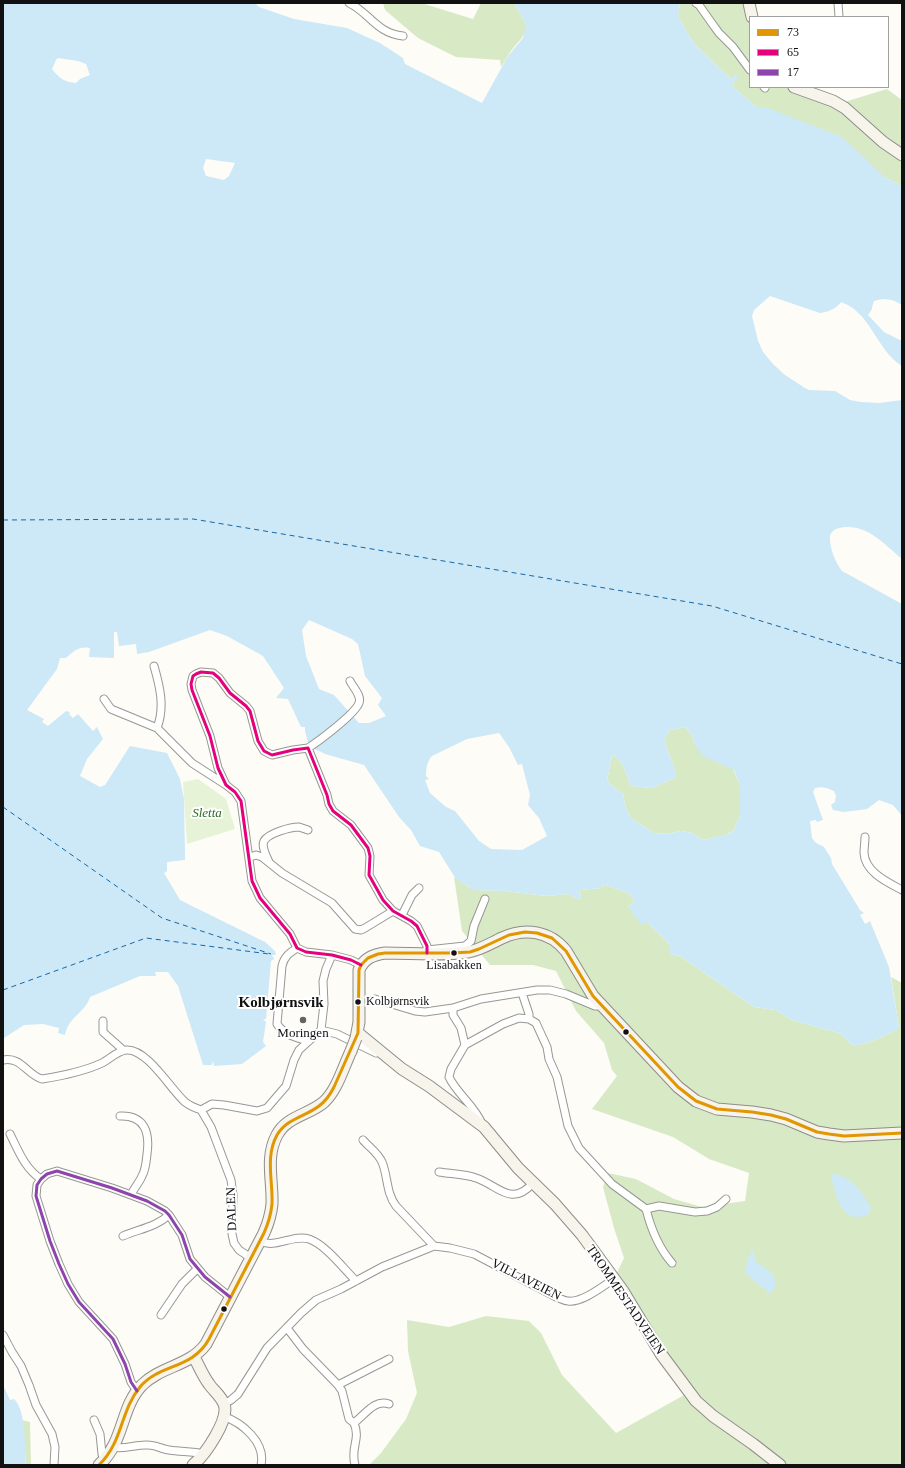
<!DOCTYPE html>
<meta charset="utf-8">
<style>
body{margin:0}
#map{position:relative;width:905px;height:1468px;overflow:hidden;background:#fdfcf7;font-family:"Times New Roman",serif}
canvas{display:block}
.frame{position:absolute;inset:0;border:4px solid #111;pointer-events:none}
.legend{position:absolute;left:749px;top:16px;width:140px;height:72px;box-sizing:border-box;background:#fff;border:1px solid #a0a0a0;margin:0;padding:5px 7px;list-style:none;font-size:12px;color:#111}
.legend li{display:flex;align-items:center;gap:8px;height:20px}
.legend b{width:20px;border:1px solid #a0a0a0}
</style>
<div id="map">
<canvas width="905" height="1468"></canvas>
<div class="frame"></div>
<ul class="legend">
<li><b style="height:5px;background:#e09702"></b>73</li>
<li><b style="height:5px;background:#e5007d"></b>65</li>
<li><b style="height:5px;background:#8e44ad"></b>17</li>
</ul>
</div>
<script>
const ctx = document.querySelector('canvas').getContext('2d');
ctx.lineJoin = 'round';
function fill(path, color) { ctx.fillStyle = color; ctx.fill(path, 'evenodd'); }
function strokePath(path, color, width, dash) { ctx.strokeStyle = color; ctx.lineWidth = width; ctx.lineCap = dash ? 'butt' : 'round'; ctx.setLineDash(dash || []); ctx.stroke(path); }
function write(font, color, halo, rows, align = 'center') {
  ctx.font = font + ' "Times New Roman",serif'; ctx.lineWidth = 4; ctx.setLineDash([]); ctx.textBaseline = 'middle'; ctx.strokeStyle = halo; ctx.fillStyle = color; for (const [text, x, y, turn = 0] of rows) {
    ctx.save(); ctx.translate(x, y); ctx.rotate((+turn || 0) * Math.PI / 180); ctx.textAlign = isNaN(turn) ? turn : align; if (halo) ctx.strokeText(text, 0, 0); ctx.fillText(text, 0, 0); ctx.restore();
  }
}
const green = new Path2D(`
 M198 779 226 799 235 829 187 844 183 782Z`);
const forest = new Path2D(`
 M383 3H421L473 19 481 3H514L526 24C527 36 518 41 511 51 507 56 505 62 501 67L500 60 456 57 418 38 385 10Z
 M680 3H744L750 24V87H800L831 106 887 89 902 100V186L884 177 758 108 734 88 732 84 738 77 731 79 694 44 678 16Z
 M685 727 692 735 694 743 733 769 740 785V816L733 831 726 835 703 840 692 833 681 831 667 834 654 833 632 819 626 809 623 794 610 784 607 780 612 756 614 755C624 763 626 774 631 786L652 788 675 778C677 764 665 752 665 738L670 730Z
 M454 877 474 890 505 891 546 896 568 894 581 900 580 890 602 888 603 884 628 893 635 901 628 907 647 922 670 945V954L680 956 754 1007 776 1010 792 1020 839 1033C845 1036 848 1043 854 1045 861 1047 892 1033 899 1028L891 977 902 983V1465H369L381 1453 406 1419 417 1393 408 1351 407 1320 449 1327 486 1316 529 1321 541 1333 562 1375 616 1433 686 1394 614 1279 624 1258 614 1228 603 1187 608 1173 636 1179 674 1199 702 1207 745 1201 749 1173 709 1159 673 1137 592 1109 617 1076 612 1070 604 1043 576 1011 556 971 533 965H490L462 931Z
 M22 1420 30 1422 31 1465H26Z`);
const water = new Path2D(`
 M3 3H255L259 7 294 19 347 28 380 43 403 58 405 64 482 103 508 56 523 38 526 24 514 3H680L678 16 694 44 731 79 735 74 739 77 732 84 734 88 758 108 765 107 842 137 883 175 884 177 902 186V305C893 299 885 297 874 301L872 307V309L868 315 884 332 902 341V366C876 350 871 312 841 302 836 309 828 312 820 313L770 296 754 310 752 316 758 341 763 352 773 364 785 375 805 388 809 390 835 391 850 400 861 402 879 403 902 400V561L901 558C884 544 869 526 846 527 838 528 834 528 830 535 829 547 835 562 842 571L902 604V816L893 805 879 800 867 809 844 812 833 810 831 805 835 802 836 796 834 791C827 788 822 786 815 788L813 792 823 820 817 822 816 820 810 821 812 838 816 843 824 847 831 858 832 864 860 910 864 913 860 915 865 924 870 921 889 967 899 1028C892 1033 861 1047 854 1045 848 1043 845 1036 839 1033L792 1020 776 1010 754 1007 680 956 670 954V945L647 922 642 925 628 907 635 901 628 893 603 884 602 888 580 890 581 900 568 894 546 896 505 891 474 890 465 887H470L456 879 439 852 420 846 411 830 399 817 364 765 325 754 309 746 305 731V727H301L288 699 276 698 284 688 263 656 227 636 210 630 149 652 137 654 136 644 119 646 117 632H114V658L89 657 90 648C79 646 74 651 66 658H60L57 669 27 710 44 719 42 722 48 726 66 711 70 712 69 714 73 718 78 714 93 731 97 727 103 739 87 759 80 776 100 787 105 785 130 746 167 753 180 779 184 799 185 855V860L167 862V871L164 873 180 900 265 942 275 951 276 955H272L274 959 271 961 266 1019H263L266 1022 263 1042 266 1046 242 1064 214 1066 213 1061 212 1065H203L178 986 168 972H155L156 976H140L90 997C85 1013 69 1016 65 1035L58 1033 59 1028 43 1024 24 1025 4 1038ZM58 58 78 61 86 64 90 75 80 79 76 83C64 82 59 78 52 69L56 60ZM206 159 235 163 229 176 224 180 206 176 203 168ZM309 620 352 639 358 644 365 676 382 698 378 705 386 716 369 723H359L334 695 319 689 306 656 302 630ZM685 727 692 735 694 743 701 754 707 758 734 770 740 785V816L733 831 729 834 703 840 692 833 681 831 667 834 654 833 632 819 626 809 623 794 610 784 607 780 612 756 614 755C624 763 626 774 631 786L652 788 675 778C677 764 665 752 665 738L670 730ZM499 733 509 747 518 765 522 764 530 795 528 805 539 818 547 836 522 850 491 849 479 841 455 811 446 807 430 793 425 780 429 779 426 776C426 769 427 761 432 756L467 739Z
 M836 1174C854 1180 862 1191 871 1208L869 1214C842 1227 835 1195 831 1175Z
 M751 1251H754L755 1261 773 1274 776 1284 771 1293H769C762 1284 743 1278 746 1266 747 1261 749 1256 751 1251Z
 M3 1385 10 1400 14 1399C26 1409 25 1449 26 1465H3Z`);
const ferry = new Path2D(`
 M3 520 193 519 712 606 902 664
 M3 807 162 918 271 954
 M3 990 146 938 269 954`);
const street = new Path2D(`
 M349 3C370 13 376 33 403 36
 M696 3 699 5 711 22 719 33 733 47 750 70
 M838 3 839 17
 M764 87 765 88
 M154 666C160 687 165 707 157 728
 M104 699 111 709 157 728 192 763 226 785
 M308 748C319 741 355 714 359 703 362 696 353 687 350 681
 M865 837C865 842 864 848 864 853 865 872 887 882 902 890
 M250 857 256 855 262 857 282 873 332 903 355 929 361 930 365 928 393 911
 M269 862C267 857 261 847 264 841 268 833 291 827 299 827 302 828 305 829 308 830
 M402 915 412 895 419 888
 M297 948C289 953 284 957 282 966L277 1024C284 1035 297 1038 309 1041
 M427 950 465 946 471 941 474 926 485 899
 M361 965 351 960 332 955 306 952 297 948 290 934 260 898 252 881 241 801 235 792 226 785 218 768 210 736 192 690 191 684 193 676 196 674 201 672 213 673 219 678 230 693 246 706 250 711 258 741 264 751 272 755 293 750 308 748 327 795 329 804 333 811 351 825 368 848 370 856 369 875 383 900 393 911 411 921 417 926 427 946V953
 M522 993 529 1014V1019
 M375 999 415 1011 425 1012 453 1008 481 999 537 990H550L566 994 595 1006H602
 M453 1008V1015L461 1028 465 1045
 M103 1021V1032L121 1048 122 1051
 M321 1030 337 1034 376 1053
 M3 1060C21 1056 27 1075 42 1079 61 1076 85 1071 102 1063 110 1059 117 1051 126 1050 147 1048 171 1090 185 1102 190 1106 195 1108 201 1110L212 1104 224 1105 257 1111 267 1108 286 1086 294 1060 299 1050 321 1030 324 1004 323 981 326 969 332 955
 M201 1110 211 1127 231 1180 233 1195 232 1234 234 1243 239 1250 251 1258
 M120 1116C145 1115 150 1133 147 1154 146 1162 146 1169 142 1176 139 1183 134 1188 131 1195
 M482 1124C475 1106 457 1094 449 1077L451 1069 465 1045 503 1024 519 1018 529 1019 536 1023 547 1047 549 1059 557 1077 568 1126 579 1148 612 1184 646 1209 659 1206 695 1212 707 1211 717 1207 726 1199
 M10 1134C18 1150 25 1169 41 1179
 M363 1140C369 1147 378 1153 382 1162 388 1176 386 1193 396 1206L434 1246
 M439 1172C451 1174 465 1174 476 1178 498 1185 511 1208 533 1183
 M646 1209C651 1229 658 1247 672 1263
 M123 1236C139 1229 156 1227 169 1215
 M260 1241C275 1249 293 1234 309 1239 326 1245 343 1268 356 1281
 M161 1315 182 1284 197 1269
 M287 1328 303 1349 338 1385 342 1391 349 1419 354 1423C365 1415 374 1399 389 1404
 M3 1335 12 1352 21 1366 29 1385 36 1405 52 1434 55 1447 54 1465
 M338 1385 389 1359
 M137 1391 131 1382 125 1364 113 1339 79 1302 68 1284 59 1264 50 1241 36 1196 37 1185 41 1179 47 1174 57 1171 112 1188 147 1201 165 1211 169 1215 182 1235 190 1259 205 1277 230 1297
 M224 1404 231 1400 238 1394 267 1348 301 1313 316 1300 341 1289 382 1267 434 1246 450 1248 474 1254 556 1297C560 1298 564 1301 568 1301 582 1303 603 1286 614 1279
 M223 1416C243 1423 266 1443 261 1465
 M94 1420 100 1434 102 1454 104 1460
 M354 1423C361 1440 350 1447 355 1465
 M113 1447C125 1450 136 1444 148 1445 155 1445 162 1449 169 1450 181 1452 192 1451 204 1454`);
const secondary = new Path2D(`
 M749 3 752 17
 M794 87 833 101 845 108 883 142 902 155
 M358 1033 402 1069 429 1086 484 1127 518 1168 555 1204 582 1235 623 1291 661 1354 696 1401 713 1416 753 1444 780 1465
 M356 1038 359 1022V970C364 958 373 955 385 953 412 953 441 956 468 952 481 950 491 943 502 938 525 927 550 931 566 951L593 996 678 1087 696 1101 717 1109 752 1112 771 1115 786 1119 817 1132 829 1134 844 1136 902 1133
 M99 1465C125 1441 120 1408 142 1385 161 1366 190 1366 206 1344L264 1233C268 1224 271 1214 272 1204 273 1181 265 1157 277 1135 287 1116 309 1115 324 1102 337 1090 343 1068 351 1051
 M193 1465C205 1455 230 1419 224 1404 221 1396 213 1390 209 1384 203 1376 199 1366 194 1357`);
const secondaryBridge = new Path2D(`
 M351 1051 356 1038`);
const bus1 = new Path2D(`
 M99 1465C123 1442 120 1411 140 1387 160 1363 192 1370 209 1339L264 1233C268 1224 271 1214 272 1204 273 1180 265 1157 277 1135 287 1118 305 1117 319 1106 326 1101 330 1095 334 1087L358 1033 359 970 361 965 368 958 378 954 385 953H452L470 952 479 949 509 935 525 932 537 933 552 938 566 951 593 996 678 1087 696 1101 717 1109 752 1112 771 1115 786 1119 817 1132 829 1134 844 1136 902 1133`);
const bus2 = new Path2D(`
 M361 965 351 960 332 955 306 952 297 948 290 934 260 898 252 881 241 801 235 792 226 785 218 768 210 736 192 690 191 684 193 676 196 674 201 672 213 673 219 678 230 693 246 706 250 711 258 741 264 751 272 755 293 750 308 748 327 795 329 804 333 811 351 825 368 848 370 856 369 875 383 900 393 911 411 921 417 926 427 946V953`);
const bus3 = new Path2D(`
 M137 1391 131 1382 125 1364 113 1339 79 1302 68 1284 59 1264 50 1241 36 1196 37 1185 41 1179 47 1174 57 1171 112 1188 147 1201 165 1211 169 1215 182 1235 190 1259 205 1277 230 1297`);
const markers = [
 [454,953,3.5,"#111"],
 [358,1002,3.5,"#111"],
 [303,1020,4,"#646362"],
 [626,1032,3.5,"#111"],
 [224,1309,3.5,"#111"]
];
const busNames = [
 ["Lisabakken",454,966],
 ["Kolbjørnsvik",366,1002,"left"]
];
const parkNames = [
 ["Sletta",207,814]
];
const poiNames = [
 ["Moringen",303,1034]
];
const streetNames = [
 ["DALEN",232,1209,-92],
 ["VILLAVEIEN",526,1280,27],
 ["TROMMESTADVEIEN",625,1300,56]
];
const quarterNames = [
 ["Kolbjørnsvik",281,1003]
];
fill(green, '#e7f3d7');
fill(forest, '#d8eac5');
fill(water, '#cde8f7');
strokePath(ferry, '#1768a6', 1, [5, 4]);
strokePath(street, '#979795', 9);
strokePath(secondary, '#8e8d8b', 13);
strokePath(street, '#fffffe', 7);
strokePath(secondary, '#f6f4eb', 11);
strokePath(secondaryBridge, '#8e8d8b', 13, []);
strokePath(secondaryBridge, '#f6f4eb', 11);
strokePath(bus1, '#e09702', 3);
strokePath(bus2, '#e5007d', 3);
strokePath(bus3, '#8e44ad', 3);
for (const [x, y, r, color] of markers) { const dot = new Path2D(); dot.arc(x, y, r, 0, 2 * Math.PI); ctx.fillStyle = color; ctx.fill(dot); strokePath(dot, '#fff', 1.5); }
write('12px', '#111', '#fff', busNames);
write('italic 13px', '#2f6b1f', '#fff', parkNames);
write('13px', '#111', '#fff', poiNames);
write('13px', '#111', '#fff', streetNames);
write('bold 15px', '#111', '#fff', quarterNames);
</script>
